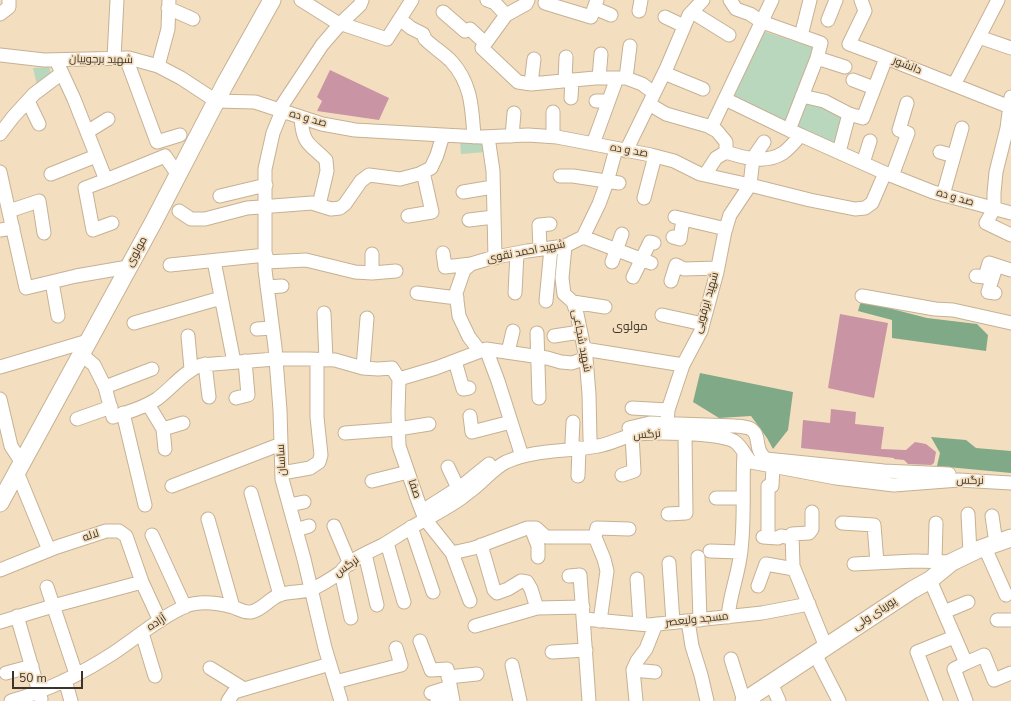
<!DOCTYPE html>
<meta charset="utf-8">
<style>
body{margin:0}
#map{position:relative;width:1011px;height:701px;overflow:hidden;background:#f4dec0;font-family:"Nunito Sans",sans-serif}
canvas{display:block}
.scale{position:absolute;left:12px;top:671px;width:71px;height:18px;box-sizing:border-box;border:2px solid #3c3428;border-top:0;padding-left:5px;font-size:12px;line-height:14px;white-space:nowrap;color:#3c3428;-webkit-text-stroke:3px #f4dec0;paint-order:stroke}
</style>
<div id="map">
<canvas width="1011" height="701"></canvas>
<div class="scale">50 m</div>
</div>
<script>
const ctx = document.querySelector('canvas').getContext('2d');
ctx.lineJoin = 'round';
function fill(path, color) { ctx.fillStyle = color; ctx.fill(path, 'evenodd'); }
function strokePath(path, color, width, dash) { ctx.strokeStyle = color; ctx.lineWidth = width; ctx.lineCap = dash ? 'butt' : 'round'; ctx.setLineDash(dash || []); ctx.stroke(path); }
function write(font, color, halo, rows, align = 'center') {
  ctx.font = font + ' "Nunito Sans",Cairo,sans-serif'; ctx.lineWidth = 3.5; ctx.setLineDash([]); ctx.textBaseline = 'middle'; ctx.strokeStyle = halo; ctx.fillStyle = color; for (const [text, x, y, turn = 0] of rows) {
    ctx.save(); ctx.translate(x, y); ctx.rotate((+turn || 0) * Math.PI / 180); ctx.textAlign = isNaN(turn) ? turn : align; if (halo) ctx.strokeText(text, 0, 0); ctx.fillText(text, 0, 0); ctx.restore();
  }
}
const green = new Path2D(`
 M763 31 814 48 795 96 845 117 834 145 733 99Z
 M49 67 52 76 37 85 33 68Z
 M485 140 486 152 461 154 460 141Z`);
const forest = new Path2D(`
 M861 301 927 318 977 324 988 335 986 351 892 338V320L858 311Z
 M700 373 793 392 788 430 773 449 767 438 751 416 719 418 693 402Z
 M931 437 966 440 976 448 1011 451V473L937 466 940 453Z`);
const building = new Path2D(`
 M330 70 389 98 379 120 317 111 322 101 317 97Z
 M840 314 888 323 874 398 828 388Z
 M831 409 856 412 855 424 884 427 881 449 906 450 915 442 926 444 936 452 934 463 931 465 908 464 904 460 894 459V458L801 448 803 420 830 423Z`);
const minor = new Path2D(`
 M301 0 336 22 387 39 412 0
 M487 0 495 3 506 15
 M528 0 526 4 506 15 482 48 518 82 531 84 595 78H626L642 84 654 93
 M730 0 736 9 750 14 762 22 821 43 817 58 789 130
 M861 0 865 11 849 44 876 54 1010 107
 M545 3 591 17 597 0
 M168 8 193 19
 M594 8 611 15
 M639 11 641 0
 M443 12 465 31 470 29 485 43
 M692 12 729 35
 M0 14 9 7V0
 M665 17 684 26
 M400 19 411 28 423 34 425 39C433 47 443 53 451 61 472 84 472 109 474 137
 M828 20 836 0
 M801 36 810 0
 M979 37 1011 48
 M0 55 44 60 129 58 158 66 181 78 216 101 255 102 322 124 355 130 443 135 481 137 528 135 557 137 651 155 674 161 700 174 750 185 810 200 855 209 865 208 872 203 885 173 933 192 1011 213
 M114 58 117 0
 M126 58 157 142 180 135
 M817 58 845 67
 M56 60 74 99 106 180 85 188 93 230 112 223
 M158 66 168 29 169 0
 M664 73 703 89
 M599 78 601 54
 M626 78 630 46
 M853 80 874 88
 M565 81 566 57
 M531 84 534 59
 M954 85 998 0
 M802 96 824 101 849 114
 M1011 97 1007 128 996 172 994 193V209L986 223 1011 235
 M571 98 572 80
 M725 99 789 130 885 173
 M28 101 39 124
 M596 101H608
 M649 104 666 114 708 126 717 131 726 142V152
 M279 110 322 45 341 23 360 5 362 0
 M282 111 273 133 265 169V270L275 347 280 410 282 479 304 559 325 648 341 701
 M553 112V136
 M301 118C303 145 309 143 326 160L327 171 319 205
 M711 128 772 0
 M87 132 108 119
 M0 134 13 117 34 94 62 73
 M512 136 514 113
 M488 137 493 171 495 258
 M593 144 617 78
 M626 151 667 67 689 15 703 0
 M839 152 849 114 863 118 886 58
 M940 152 954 156
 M863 163 870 141
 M0 172 26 288 76 276 128 267
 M51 174 96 156
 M705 175 716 158 726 152C744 158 766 164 783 153 790 148 795 141 801 135
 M560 176H573L619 183
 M892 176 908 133 899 130 907 103
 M106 180 165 156 178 175
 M463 192 493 187
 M943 195 962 128
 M220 196 266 185
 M644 198 655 156
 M9 211 39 201 44 233
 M179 211 191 219H205L247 208 312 203 331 209 340 208 345 204 361 181 369 175 400 179 419 174 431 168 437 155 443 135
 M408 216 432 212 423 172
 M675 217 726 229
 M469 220 494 217
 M0 230 13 228
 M583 237 651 263
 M673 237 680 239 683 219
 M565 246 562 278 564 294 573 302 577 314 586 358 589 394 590 439
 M540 249 539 225 550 224
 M443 253 445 267 471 264
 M372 254V273
 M214 261 234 362
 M266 262 306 260 355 272 372 273 396 271
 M612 262 622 234
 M170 265 266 255
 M976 276 985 277 989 263 1011 270
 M633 277 650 242 654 243
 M671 281 676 265 684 269 718 268
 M52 282 58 316
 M267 287 282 286
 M417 293 457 298
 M515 293 517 253
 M995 293 988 292 996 267
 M862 296 935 309 953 310 1011 323
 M546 301 551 248
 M573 302 605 307
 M324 313 326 360
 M662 315 703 324
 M134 323 221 298
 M257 329 272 328
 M537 333 539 398
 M188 336 191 369
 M554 336 580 332
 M486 349 498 381 520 450
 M584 349 683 365
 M479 350 469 337 459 316 456 293 464 270 471 264 491 258 527 251 565 246 583 237 599 204 607 182 616 149
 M508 352 513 331
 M81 354 94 365 105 387 113 417C128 412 144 408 157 399 172 388 183 372 201 365L275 359H309L335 360 363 368 378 369 392 368 399 379 398 413 399 446 418 501 425 519 452 553 470 601
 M455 361 463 389 469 388
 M205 364 209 397
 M0 367 88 341
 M363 368 367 318
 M399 379 436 368 486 349 547 358 561 362 572 363 586 358
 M105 387 152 369
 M236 398 248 395 245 361
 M0 399 11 446 22 463
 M148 404 163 429 165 449
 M632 408 668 410
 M123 413 145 505
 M470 416 472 432 511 422
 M77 419 111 407
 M667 424 668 410 683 365 701 331 717 272 725 231 730 215 750 185 753 158 764 142
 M629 428 650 423 735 426C740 426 745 427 749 428 763 435 752 448 766 459L884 471 949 474
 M163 429 183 423
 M345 433 398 429 429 424
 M572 442 573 422
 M448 467 458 488
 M17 472 49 550
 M282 473 310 468 319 462 321 455 317 417V360
 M622 475 634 471 632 435
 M578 476 579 448
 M372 481 408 472
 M172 486 281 444
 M251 493 280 595
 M716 498H743
 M289 505 304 502
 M430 506 463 485 489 464
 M812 512V529L809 533 792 534 793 566 826 647
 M668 514 686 513 685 434
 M968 514 970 553
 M992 516 996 543
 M208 519 233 607
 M842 523 874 525 877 563
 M334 526 350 564
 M411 527 433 592
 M531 528 538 546V557
 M296 530 309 526
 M152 535 185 607
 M763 537 778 538 781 536 792 538
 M768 537V486H772L773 467
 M387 543 404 602
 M481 545 494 590 497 593 508 589 521 581 527 582 531 589 537 608
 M985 548 1006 595
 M710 551 741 552
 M452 553 474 548 527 528H536L546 537H595
 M365 554 377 605
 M698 557 700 620
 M935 561 936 523
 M669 563 673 622
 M854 564 915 561 952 562
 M0 570 57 547 106 531H119L126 536 142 582 160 621
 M341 572 351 618
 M569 576 580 575 589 701
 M637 579 640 624
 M930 580 966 663 984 655 994 680 1011 673
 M758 586 766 564 794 569
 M47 587 76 674
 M944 612 968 602
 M17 616 41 699
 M728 617C730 593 739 573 741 550 745 518 742 485 744 453
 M584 619 649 625 762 613 809 604
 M997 620H1011
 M600 621 607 571 604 559 595 537 597 528 629 529
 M688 621 692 646 701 675 707 701
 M0 622 53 606 142 582
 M475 626 537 608 583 607
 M142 633 155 676
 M420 641 431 670 447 669 453 701
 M552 652 586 650
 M815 654 839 701
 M731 659 744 701
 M512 665 520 701
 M210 668 244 689
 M633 670 655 672
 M6 673 32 666
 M448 677 477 674
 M65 680 71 701
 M335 682 401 665 396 648
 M771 683 779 701
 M431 693 450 687
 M11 701C46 691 81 674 112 654 136 638 159 618 186 606 201 600 218 603 233 607 239 609 244 613 251 612 262 610 269 599 279 595 290 591 302 593 312 589 322 585 332 578 341 572 348 560 371 551 383 545 391 540 399 535 407 530 425 519 447 509 464 496 469 492 475 488 480 483 488 476 496 467 506 462 535 449 567 452 598 446 610 444 621 438 632 435 651 431 718 433 734 441 742 446 745 456 751 462L836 478 894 485 959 480 1011 483
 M228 701 234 692 330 664
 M437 701 452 697
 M636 701 633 670 637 661 646 649 656 624
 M936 701 917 652 954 637
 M966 701 954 669 966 663`);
const major = new Path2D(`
 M0 503 154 221 225 84 272 0
 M744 701 912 590 930 580 952 562 977 550 1011 538`);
const streetNames = [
 ["شهید برجوییان",101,60,1],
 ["دانشور",907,66,22],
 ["صد و ده",308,119,16],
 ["صد و ده",629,151,10],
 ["صد و ده",955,198,16],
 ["مولوی",137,252,-61],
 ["شهید احمد نقوی",526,252,-11],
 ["شهید ابرقویی",707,303,-74],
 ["شهید شجاعی",581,341,79],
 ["نرگس",647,435,-5],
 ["ساسان",282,460,-93],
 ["نرگس",970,481,1],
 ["صفا",414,489,71],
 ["لاله",91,536,-19],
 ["نرگس",347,567,-35],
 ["پوریای ولی",875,614,-34],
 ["مسجد ولیعصر",697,620,-6],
 ["آزاده",157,623,-33]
];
const neighbourhoodNames = [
 ["مولوی",630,327]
];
fill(green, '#b8d7bd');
fill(forest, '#80a987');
fill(building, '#c994a4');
strokePath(minor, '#c6b193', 15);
strokePath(major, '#c6b193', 19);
strokePath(minor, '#fff', 13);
strokePath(major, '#fff', 17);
write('11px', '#3c3428', '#f4dec0', streetNames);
write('12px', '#3c3428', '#f4dec0', neighbourhoodNames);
</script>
